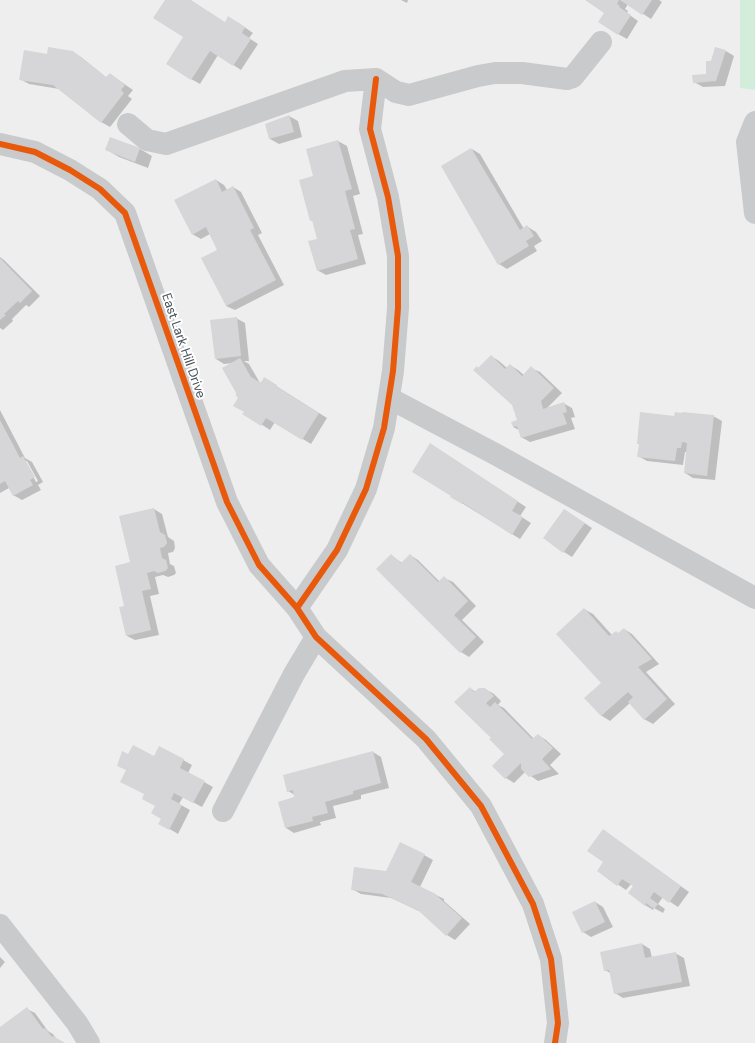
<!DOCTYPE html>
<style>
body{margin:0}
canvas{display:block;background:#efeeee}
</style>
<canvas width="755" height="1043"></canvas>
<script>
const ctx = document.querySelector('canvas').getContext('2d');
ctx.lineJoin = 'round';
function fill(path, color) { ctx.fillStyle = color; ctx.fill(path, 'evenodd'); }
function strokePath(path, color, width, dash) { ctx.strokeStyle = color; ctx.lineWidth = width; ctx.lineCap = dash ? 'butt' : 'round'; ctx.setLineDash(dash || []); ctx.stroke(path); }
function write(font, color, halo, rows, align = 'center') {
  ctx.font = font + ' "DM Sans",sans-serif'; ctx.lineWidth = 4; ctx.setLineDash([]); ctx.textBaseline = 'middle'; ctx.strokeStyle = halo; ctx.fillStyle = color; for (const [text, x, y, turn = 0] of rows) {
    ctx.save(); ctx.translate(x, y); ctx.rotate((+turn || 0) * Math.PI / 180); ctx.textAlign = isNaN(turn) ? turn : align; if (halo) ctx.strokeText(text, 0, 0); ctx.fillText(text, 0, 0); ctx.restore();
  }
}
const green = new Path2D(`
 M740 0H755V90L740 88Z`);
const shadow = new Path2D(`
 M166 0H190L225 23 237 22 253 33 249 38 258 44 241 70 218 55 200 84 191 79 185 37Z
 M401 0H408L407 3Z
 M587 0H659L662 2 651 19 628 4 625 9 628 11 627 13 638 21 627 39 618 34 606 12Z
 M726 51 734 56 725 86 703 87 694 82 708 75 712 62Z
 M72 52 81 57 107 78 110 74 133 90 128 96 132 99 110 127 101 122 59 89 29 84 20 79 48 55Z
 M289 116 298 121 302 137 279 144 270 139 266 125Z
 M111 138 140 149 152 156 148 168 119 157 107 150Z
 M338 141 347 146 360 194 353 196 363 234 358 235 366 264 326 275 317 270 318 240 313 221 310 220 315 177Z
 M472 149 480 154 524 229 528 227 536 232 542 241 534 246 537 251 507 269 499 264Z
 M216 180 224 185 227 190 233 187 241 192 262 233 258 235 284 285 235 310 226 306 218 250 210 234 201 239 192 234Z
 M0 257 4 260 40 296 29 307 26 305 12 319 13 321 3 330 0 328Z
 M236 318 245 323 249 361H244L249 364 260 383 265 379 327 418 311 444 275 422 270 430 244 413 245 411 240 398 234 363 224 364 216 359Z
 M491 356 499 361 507 368 510 365 518 370 524 375 531 368 540 372 562 393 547 408 563 403 572 408 575 417 571 418 575 429 530 442 521 437 519 430 513 427 518 421 513 404 477 367 479 368Z
 M0 410 25 458 32 462 43 482 38 485 41 490 22 500 13 495 9 488 0 493ZM25 461H27L38 481 36 482Z
 M713 416 722 421 715 480 693 478 685 473 687 452H685L683 465 647 461 638 456 675 417Z
 M439 450 526 507 520 516 531 523 520 539 460 502Z
 M154 509 162 514 168 537 174 541 175 548 173 552 168 553 170 564 174 566 176 573 174 575 168 577 163 575 155 577 159 594 150 596 159 635 135 640 127 636 125 606 131 563Z
 M565 510 592 528 572 557 564 552Z
 M391 555 402 563 410 555 418 560 440 582 444 578 453 582 476 606 462 620 484 642 469 657 461 652Z
 M584 609 593 614 612 635 619 634 624 629 632 634 659 664 646 672 675 704 653 724 644 719 630 703 610 721 602 716 586 698 602 683Z
 M470 688 476 692 485 689 494 694 501 701 498 705 504 708 534 739 538 735 546 740 561 754 550 765 559 774 538 781 525 772 514 783 506 778V754L492 738Z
 M160 747 192 765 188 773 213 787 202 807 183 797 179 804 190 810 178 834 168 828 156 806 127 770 128 756 154 757Z
 M373 752 381 757 389 788 361 795V799L333 806 336 818 320 822 321 825 294 833 286 828 296 798 295 795 288 791Z
 M611 836 689 892 678 907 663 897 658 904 665 909 663 913 654 908 653 910 645 905 634 886 631 884 626 890 598 871 604 862Z
 M424 855 433 860 420 887 444 899V901L470 924 455 940 447 935 421 912 391 898 361 894 352 889Z
 M595 902 603 907 613 927 591 937 583 932Z
 M642 944 650 949 652 958 675 953 684 958 690 986 623 998 615 993 610 973 605 970Z
 M0 957 5 962 0 968Z
 M27 1009 35 1013 48 1031 53 1034 58 1041 63 1043H0V1028Z`);
const building = new Path2D(`
 M165 0H191L225 22 228 16 245 27 242 33 251 39 233 66 210 51 191 80 166 64 183 37 153 18Z
 M585 0H619L617 4 620 6 619 7 631 15 618 35 598 22 604 13Z
 M620 0H652L642 15Z
 M48 47 73 51 106 77 110 73 125 85 121 90 124 93 101 123 53 85 19 80 24 50 47 54Z
 M715 47 726 50 716 81 693 83 692 75 706 74V61H711Z
 M289 115 294 132 269 139 265 124Z
 M110 137 140 148 135 162 105 150Z
 M338 140 352 189 345 191 355 229 350 230 358 259 317 271 308 241 317 239 312 220 310 221 299 180 313 176 306 149Z
 M471 148 520 230 527 225 534 236 526 241 529 246 498 265 441 166Z
 M216 179 222 192 233 186 254 228 250 230 276 280 226 306 201 258 217 250 206 227 192 235 174 200Z
 M0 258 32 291 20 303 18 301 4 314 6 315 0 320Z
 M237 317 241 356 215 359 210 320Z
 M491 355 505 369 510 364 522 376 531 366 554 388 541 401 543 409 564 402 567 412 563 413 567 424 521 438 517 426 513 427 511 422 517 420 512 405 473 370 477 366 478 368Z
 M240 358 251 377 261 383 264 377 277 385V387L319 413 302 440 266 418 261 426 242 414 244 412 233 406 238 398 236 396V393L222 368Z
 M640 412 674 416 675 412 682 413V412L714 415 707 476 684 473 687 443 682 442 681 448H677L675 461 637 457 639 444H637Z
 M0 420 20 458 23 456 35 477 30 480 33 485 13 496 5 481 0 484Z
 M430 443 518 501 512 511 523 517 512 535 463 503 462 504 450 497 451 496 412 472Z
 M154 508 160 532 165 535 167 543 164 547 160 548 162 558 166 560 168 568 165 571 158 573 154 571 147 573 151 589 142 591 151 630 126 636 119 607 124 606 115 566 130 562 119 516Z
 M564 509 585 523 563 553 543 538Z
 M391 554 401 563 410 554 438 582 444 576 468 601 454 615 476 637 460 653 376 569Z
 M584 608 609 636 616 631 618 633 624 628 652 659 638 667 667 699 644 720 628 702 633 697 628 692 601 716 584 698 601 683 556 634Z
 M470 687 474 692 479 688H485L494 696 486 703 490 707 495 702 532 739 538 734 553 748 542 759 551 769 529 777 521 769V763L505 779 492 766 504 754 489 739 491 738 454 702Z
 M133 745 154 756 159 746 184 759 180 768 205 781 193 803 174 793 171 799 182 805 169 830 158 824 161 819 151 813 155 806 142 799 144 794 120 782 126 770 117 766 122 751 128 754Z
 M373 751 381 783 353 791V794L325 802 328 813 312 817 313 821 285 828 278 802 294 797 293 790 287 792 283 775Z
 M603 829 681 886 669 903 654 892 650 898 658 904 654 909 646 903 645 906 628 893 633 886 622 879 617 886 597 871 603 862 587 851Z
 M400 842 425 854 411 882 436 894V895L462 918 446 936 420 912V911L382 894 351 890 354 867 386 871Z
 M595 901 605 922 582 933 572 912Z
 M642 943 645 958 676 952 682 982 614 994 609 970 604 971 600 952Z
 M27 1007 43 1029 45 1028 52 1037 53 1036 65 1043H0V1027Z`);
const minor = new Path2D(`
 M376 79 370 129 388 197 398 256V308L393 371 384 428 366 489 337 550 297 608 316 637 426 739 481 806 533 904 551 959 558 1023 555 1043
 M755 122 747 142 755 213
 M128 124 147 140 166 144 345 81 376 79 396 92 409 95 478 76 495 73H522L567 79 573 77 601 42
 M0 144 35 152 70 170 100 189 125 213 227 502 259 565 297 608
 M389 398 497 455 755 598
 M223 811 294 674 316 637
 M0 925 77 1023 89 1043`);
const cycleway = new Path2D(`
 M376 79 370 129 388 197 398 256V308L393 371 384 428 366 489 337 550 297 608 316 637 426 739 481 806 533 904 551 959 558 1023 555 1043
 M0 144 35 152 70 170 100 189 125 213 227 502 259 565 297 608`);
const streetNames = [
 ["East Lark Hill Drive",183,346,71]
];
fill(green, '#d2eedb');
fill(shadow, '#0003');
fill(building, '#d6d6d8');
strokePath(minor, '#c8cacc', 22);
strokePath(cycleway, '#e8590c', 6);
write('13px', '#45515a', '#fff', streetNames);
</script>
